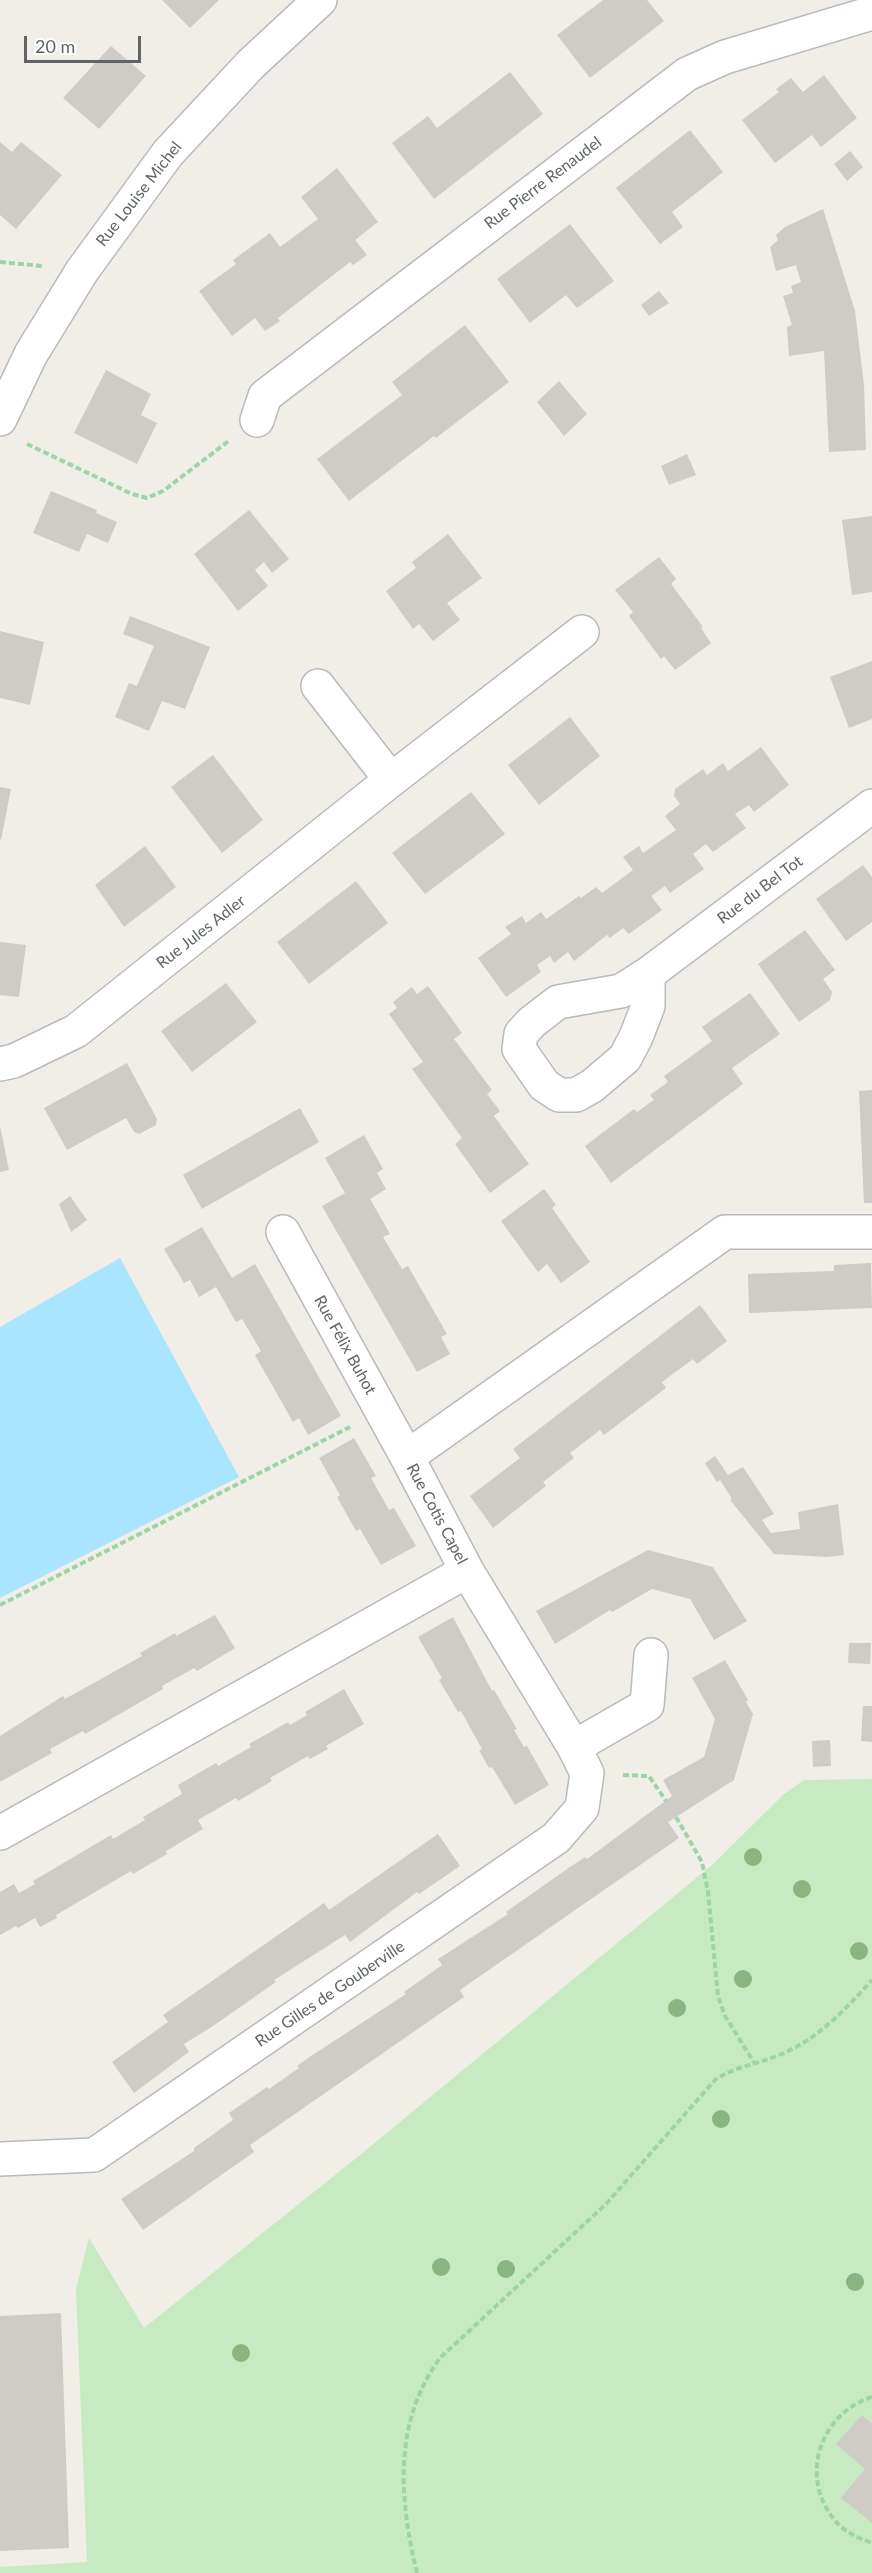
<!DOCTYPE html>
<meta charset="utf-8">
<style>
body{margin:0}
#map{position:relative;width:872px;height:2573px;overflow:hidden;background:#f1eee7;font-family:Lato,sans-serif}
canvas{display:block}
.scale{position:absolute;left:24px;top:36px;width:117px;height:27px;box-sizing:border-box;border:3px solid #5e6468;border-top:0;padding-left:8px;font-size:18px;line-height:21px;white-space:nowrap;color:#5e6468;-webkit-text-stroke:4px #fff;paint-order:stroke}
</style>
<div id="map">
<canvas width="872" height="2573"></canvas>
<div class="scale">20 m</div>
</div>
<script>
const ctx = document.querySelector('canvas').getContext('2d');
ctx.lineJoin = 'round';
function fill(path, color) { ctx.fillStyle = color; ctx.fill(path, 'evenodd'); }
function strokePath(path, color, width, dash) { ctx.strokeStyle = color; ctx.lineWidth = width; ctx.lineCap = dash ? 'butt' : 'round'; ctx.setLineDash(dash || []); ctx.stroke(path); }
function write(font, color, halo, rows, align = 'center') {
  ctx.font = font + ' Lato,sans-serif'; ctx.lineWidth = 4.5; ctx.setLineDash([]); ctx.textBaseline = 'middle'; ctx.strokeStyle = halo; ctx.fillStyle = color; for (const [text, x, y, turn = 0] of rows) {
    ctx.save(); ctx.translate(x, y); ctx.rotate((+turn || 0) * Math.PI / 180); ctx.textAlign = isNaN(turn) ? turn : align; if (halo) ctx.strokeText(text, 0, 0); ctx.fillText(text, 0, 0); ctx.restore();
  }
}
const green = new Path2D(`
 M872 1779V2573H0V2567L87 2562 76 2289 89 2238 144 2328 355 2159 712 1865 784 1794 804 1780Z`);
const water = new Path2D(`
 M120 1258 239 1477 0 1598V1327Z`);
const building = new Path2D(`
 M162 0H219L190 28Z
 M603 0H647L664 21 590 78 557 35Z
 M111 46 146 76 99 129 63 98Z
 M510 72 543 114 434 199 392 143 428 116 437 128Z
 M824 75 857 118 821 147 812 135 775 163 742 120 779 92 776 89 791 78 803 92Z
 M690 130 723 172 672 212 683 227 660 244 616 188Z
 M0 142 12 152 21 142 62 175 16 229 0 215Z
 M850 151 863 167 847 181 834 164Z
 M337 168 378 222 355 240 367 255 353 265 350 262 278 318 280 321 265 331 255 318 232 336 199 291 236 264 233 260 270 233 280 247 318 219 301 197Z
 M823 209 855 311 864 385 866 450 829 452 824 351 789 356 787 327 792 325 783 296 793 293 791 286 801 282 796 265 776 271 770 247 778 240 776 235 785 227Z
 M570 224 614 281 577 308 566 295 530 323 497 279Z
 M659 291 669 303 649 316 641 305Z
 M465 325 509 382 436 438 434 436 349 501 317 459 402 395 392 382Z
 M106 370 151 394 141 415 157 423 137 464 74 433Z
 M559 381 587 414 564 436 537 402Z
 M687 454 696 475 669 485 661 466Z
 M51 491 97 510 96 513 117 522 108 543 87 534 79 552 33 533Z
 M249 510 289 559 272 573 264 562 255 570 268 586 238 611 194 554Z
 M872 516V592L852 595 842 520Z
 M448 534 482 578 447 603 460 620 433 641 419 624 413 629 386 591 416 568 412 562Z
 M659 557 676 579 671 584 703 627 701 628 711 643 675 670 664 656 661 659 629 616 633 612 615 590Z
 M130 616 210 647 185 709 162 701 149 731 115 717 129 683 137 686 154 646 123 634Z
 M0 631 44 642 30 705 0 698Z
 M872 661V719L849 728 830 677Z
 M570 717 600 756 539 805 508 765Z
 M761 747 789 785 754 812 749 805 735 814 746 828 713 852 706 844 693 854 704 869 670 893 665 886 651 896 662 910 629 934 623 928 610 938 607 935 574 961 568 952 554 963 550 956 537 965 541 972 506 997 478 958 511 934 505 927 522 916 526 923 541 912 546 919 579 896 581 898 596 887 602 893 633 870 623 857 639 846 643 853 676 830 665 816 680 804 674 796 675 789 703 769 707 775 723 763 728 771Z
 M213 755 263 820 222 853 171 787Z
 M0 787 11 789 1 840 0 839Z
 M471 792 505 834 425 894 392 853Z
 M145 846 176 887 124 927 95 885Z
 M863 865 872 877V922L846 941 816 899Z
 M356 881 388 923 309 984 277 942Z
 M805 930 835 970 823 979 832 992 830 1000 799 1022 758 964Z
 M0 942 26 945 19 997 0 995Z
 M226 983 257 1022 192 1072 161 1031Z
 M428 986 462 1033 454 1039 492 1090 487 1094 500 1111 494 1116 529 1164 490 1193 455 1144 462 1138 412 1069 423 1062 389 1014 397 1008 393 1002 412 987 417 994Z
 M750 993 780 1034 732 1068 743 1084 611 1183 585 1146 634 1109 637 1112 654 1100 650 1095 668 1082 664 1076 712 1041 702 1027Z
 M127 1063 157 1119 156 1125 139 1134 134 1132 126 1118 67 1150 44 1108Z
 M872 1090V1203H864L859 1091Z
 M300 1108 319 1142 202 1209 183 1175Z
 M0 1126 9 1170 0 1172Z
 M364 1135 383 1169 377 1173 386 1189 370 1199 390 1234 383 1237 402 1269 408 1266 447 1334 441 1337 450 1354 417 1372 322 1206 345 1193 325 1158Z
 M544 1189 556 1205 552 1208 590 1262 561 1283 547 1264 538 1272 501 1221Z
 M70 1196 87 1220 71 1232 59 1204Z
 M202 1227 232 1278 255 1264 341 1416 308 1435 299 1418 293 1422 255 1355 261 1351 242 1319 236 1322 216 1287 199 1297 190 1280 184 1283 164 1249Z
 M871 1263 872 1308 749 1313 748 1274 834 1271V1265Z
 M700 1305 727 1341 697 1364 693 1359 662 1382 666 1388 604 1435 600 1430 570 1453 574 1458 543 1482 546 1486 493 1528 470 1496 520 1458 513 1449Z
 M354 1438 376 1476 371 1478 389 1510 394 1508 416 1546 381 1565 360 1529 356 1531 337 1497 340 1495 319 1458Z
 M715 1456 728 1475 743 1467 774 1514 762 1520 771 1533 800 1529 798 1512 838 1504 844 1555 827 1557 774 1554 730 1500 732 1499 720 1480 717 1482 705 1463Z
 M648 1550 713 1567 747 1621 714 1640 690 1599 652 1589 612 1612 610 1610 555 1644 536 1611Z
 M215 1615 235 1648 197 1671 194 1668 162 1686 163 1689 85 1734 83 1731 50 1749 52 1753 0 1782V1736L63 1696 65 1699 142 1656 140 1653 175 1633 176 1636Z
 M453 1617 492 1691 494 1690 517 1729 514 1730 524 1747 527 1746 549 1785 515 1805 492 1767 489 1768 479 1750 482 1749 461 1711 458 1712 439 1680 442 1678 418 1637Z
 M849 1643H871L870 1664 848 1663Z
 M725 1660 748 1700 746 1702 753 1714 734 1780 668 1822 679 1838 460 1990 464 1997 250 2145 254 2152 143 2230 121 2199 194 2151V2148L233 2120 229 2113 267 2087 269 2089 299 2068 297 2066 308 2058 406 1994 404 1992 442 1965 438 1959 508 1914 506 1912 567 1869 585 1857 587 1859 672 1796 663 1780 704 1757 715 1719 692 1678Z
 M344 1689 364 1724 326 1746 328 1749 310 1759 308 1756 270 1778 272 1781 238 1801 236 1798 198 1820 203 1829 166 1851 167 1854 133 1874 131 1871 56 1915 57 1918 40 1927 35 1918 18 1928 16 1926 0 1935V1892L14 1884 19 1893 35 1884 33 1881 82 1852 111 1835 113 1839 145 1820 143 1817 182 1794 178 1785 216 1763 218 1766 251 1747 249 1744 288 1722 290 1725 307 1715 305 1712Z
 M863 1706H872V1742L861 1741Z
 M830 1740 831 1766 813 1767 812 1741Z
 M438 1834 460 1866 419 1894 417 1892 350 1942 345 1935 274 1980 276 1982 213 2026 184 2044 189 2052 134 2093 112 2062 168 2022 163 2015 324 1903 329 1910Z
 M61 2313 69 2548 0 2551V2316Z
 M862 2415 872 2424V2523L841 2498 865 2469 836 2444Z`);
const path = new Path2D(`
 M0 262 42 266
 M27 444 132 494 147 498 163 491 230 440
 M0 1605 350 1427
 M623 1775 649 1776 666 1801
 M676 1817 702 1862 708 1892 718 1996 725 2016 755 2064
 M872 2397C821 2413 799 2475 833 2518 843 2531 857 2538 872 2543
 M417 2573C399 2498 393 2423 440 2358L606 2204 715 2080C735 2066 756 2065 779 2055 817 2040 845 2010 872 1980`);
const street = new Path2D(`
 M0 419 31 354 82 271 168 153 251 64 320 0
 M257 420 265 396 687 74 725 57 872 13
 M318 686 391 780
 M648 974V1006L636 1037 625 1058 592 1086 576 1095H559L544 1085 519 1049 521 1034 532 1022 558 1002 621 991 648 974 872 806
 M0 1064 14 1061 76 1031 391 780 582 632
 M283 1232 407 1457
 M574 1747 647 1705 651 1655
 M0 1833 467 1571 407 1457 725 1232H872
 M0 2159 94 2155 556 1838 582 1808 587 1773 574 1747 467 1571`);
const trees = [
 [753,1857],
 [802,1889],
 [859,1951],
 [743,1979],
 [677,2008],
 [721,2119],
 [441,2267],
 [506,2269],
 [855,2282],
 [241,2353]
];
const streetNames = [
 ["Rue Pierre Renaudel",543,183,-37],
 ["Rue Louise Michel",139,194,-52],
 ["Rue du Bel Tot",760,890,-37],
 ["Rue Jules Adler",201,932,-38],
 ["Rue Félix Buhot",345,1345,61],
 ["Rue Cotis Capel",437,1514,62],
 ["Rue Gilles de Gouberville",330,1994,-34]
];
fill(green, '#c7eac2');
fill(water, '#a9e5ff');
fill(building, '#cfcbc6');
strokePath(street, '#b7babe', 36);
strokePath(path, '#9ed4a6', 4, [6, 3]);
strokePath(street, '#fff', 33);
ctx.fillStyle = '#8ab581';
for (const [x, y] of trees) { ctx.beginPath(); ctx.arc(x, y, 9, 0, 2 * Math.PI); ctx.fill(); }
write('16px', '#5e6468', '#fff', streetNames);
</script>
